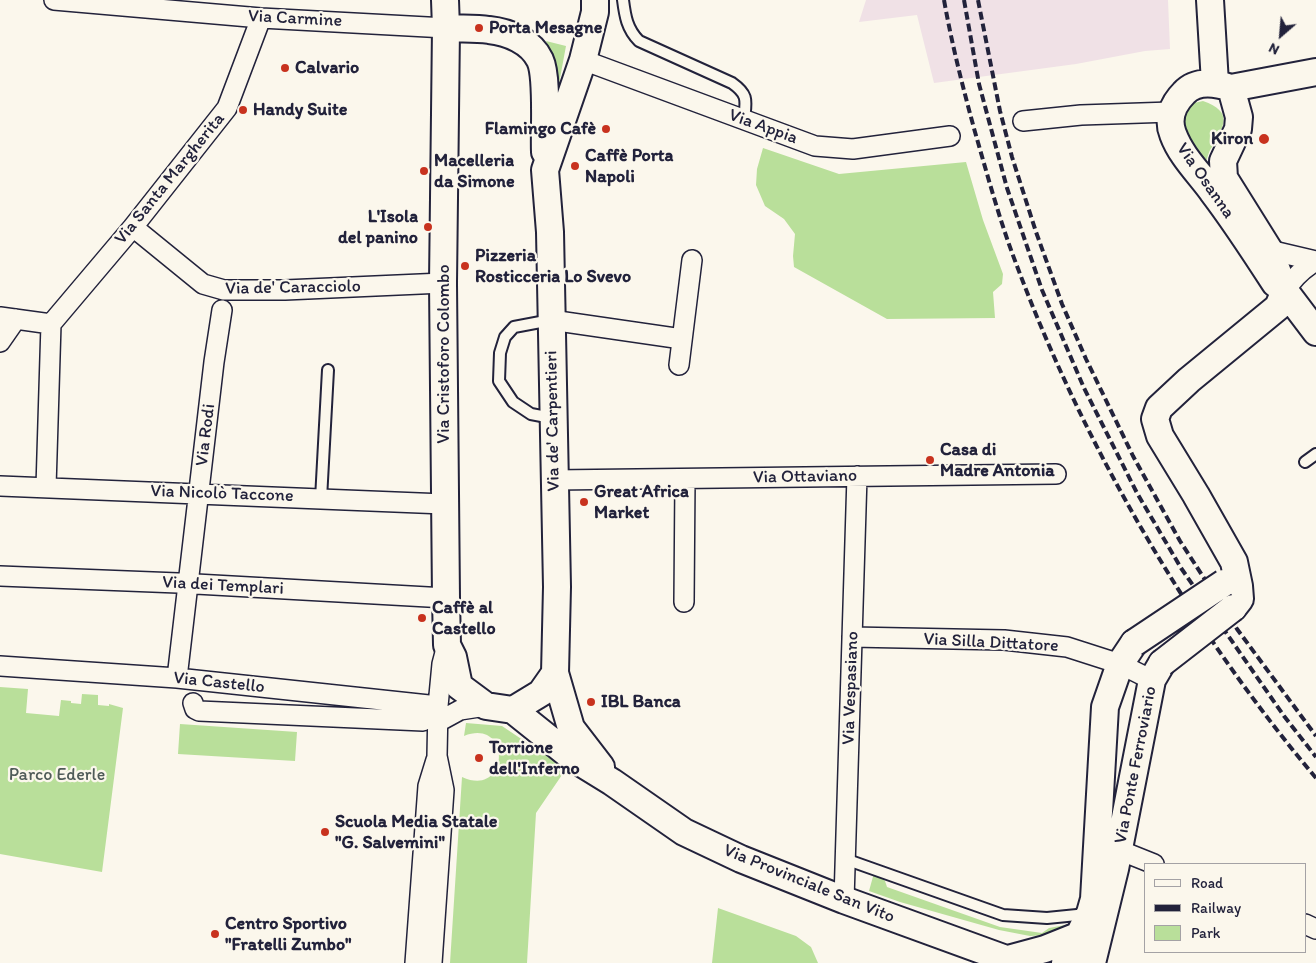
<!DOCTYPE html>
<meta charset="utf-8">
<style>
body{margin:0}
#map{position:relative;width:1316px;height:963px;overflow:hidden;background:#fbf7ec;font-family:Itim,sans-serif}
canvas{display:block}
.legend{position:absolute;left:1144px;top:863px;width:162px;height:90px;box-sizing:border-box;background:#fbf7ec;border:1px solid #a4a2a5;margin:0;padding:6px 9px;list-style:none;font-size:15px;color:#22223b}
.legend li{display:flex;align-items:center;gap:10px;height:25px}
.legend b{width:25px;border:1px solid #a4a2a5}
.north{position:absolute;left:1256px;top:10px;width:50px;height:50px;-webkit-text-stroke:4px #fbf7ec;paint-order:stroke;rotate:207deg;font-size:14px;font-weight:700;line-height:20px;text-align:center;color:#22223b}
.north::after{content:'';display:block;margin:auto;width:18px;height:22px;background:#22223b;clip-path:polygon(50% 0,100% 100%,50% 72%,0 100%)}
</style>
<div id="map">
<canvas width="1316" height="963"></canvas>
<ul class="legend">
<li><b style="height:6px;background:#fbf7ec"></b>Road</li>
<li><b style="height:6px;background:#22223b"></b>Railway</li>
<li><b style="height:14px;background:#b9df9a"></b>Park</li>
</ul>
<div class="north">N</div>
</div>
<script>
const ctx = document.querySelector('canvas').getContext('2d');
ctx.lineJoin = 'round';
function fill(path, color) { ctx.fillStyle = color; ctx.fill(path, 'evenodd'); }
function strokePath(path, color, width, dash) { ctx.strokeStyle = color; ctx.lineWidth = width; ctx.lineCap = dash ? 'butt' : 'round'; ctx.setLineDash(dash || []); ctx.stroke(path); }
function write(font, color, halo, rows, align = 'center') {
  ctx.font = font + ' Itim,sans-serif'; ctx.lineWidth = 4.5; ctx.setLineDash([]); ctx.textBaseline = 'middle'; ctx.strokeStyle = halo; ctx.fillStyle = color; for (const [text, x, y, turn = 0] of rows) {
    ctx.save(); ctx.translate(x, y); ctx.rotate((+turn || 0) * Math.PI / 180); ctx.textAlign = isNaN(turn) ? turn : align; if (halo) ctx.strokeText(text, 0, 0); ctx.fillText(text, 0, 0); ctx.restore();
  }
}
const built = new Path2D(`
 M866 0H1168L1170 49 1145 51 1076 64 934 83 917 15 859 22Z`);
const green = new Path2D(`
 M546 41 566 46 555 105 554 63Z
 M1203 101C1234 112 1224 126 1212 147 1208 152 1207 160 1205 166L1182 134 1183 115 1194 103Z
 M763 148 839 174 966 162 983 220 1003 274 1002 284 993 292 995 318 887 319 794 267 793 256 795 234 784 219 765 206 756 185 757 169Z
 M0 687 28 689 26 713 59 716 61 700 71 701V703L81 704 82 694 98 695V705L109 706V704L123 708 102 872 0 854Z
 M466 723 502 726 566 769 536 813 527 963H450L462 777C510 799 512 717 464 736Z
 M180 724 297 732 295 761 178 754Z
 M874 873C882 875 885 879 887 887L1000 927 1042 933 1049 928 1071 924 1065 934 1030 936 999 930 900 902 869 891Z
 M718 908 796 936 811 947 818 963H712Z`);
const lane = new Path2D(`
 M623 0C625 16 627 29 639 41L732 83C749 95 746 101 744 120
 M551 320 514 327 505 337 500 353 499 381 513 402 531 414 552 418
 M1305 462 1316 454
 M321 499 328 370
 M845 859 1003 915 1047 918 1087 914`);
const street = new Path2D(`
 M54 0 261 18 446 28
 M583 60 815 146 853 149 950 136
 M1023 121 1081 115 1171 112
 M133 227 203 284 224 290H285L443 283
 M1269 250 1316 261
 M1285 291C1293 278 1302 269 1316 261
 M0 317 51 324
 M551 320 682 339
 M51 324 133 227 227 108 261 18
 M0 342 16 319
 M679 365 692 260
 M554 480 1056 474
 M0 486 444 504
 M46 487 51 324
 M0 576 178 583 446 598
 M684 602 685 479
 M852 637 1004 640 1067 647 1120 664 1152 680
 M0 666 177 678 438 706
 M177 678 214 362 222 310
 M193 703 195 709 199 711 423 721
 M438 722 460 710 486 706
 M1119 850 1154 864
 M844 900 857 476
 M1305 924 1316 929
 M415 963 428 786 436 760
 M432 963 444 790 437 756 438 706 442 664 447 645`);
const secondary = new Path2D(`
 M445 0 446 28 443 283 446 598 447 645 453 657 459 686 486 706 513 710 573 758 612 782 684 832 741 859 844 900 1017 963
 M595 0V12L583 60 545 170 550 232 557 587 555 673 571 728 601 767
 M1210 0 1215 83
 M446 28C460 29 475 28 489 30 508 32 531 41 540 60 548 77 544 130 545 152
 M1231 88 1316 72
 M1285 291 1269 250 1224 178 1223 161 1238 129 1239 117 1231 88C1216 83 1196 80 1184 93 1173 104 1167 119 1173 134 1181 156 1199 173 1212 191 1235 221 1255 252 1275 283L1285 291 1316 332
 M1233 608 1240 599 1239 586 1234 562 1196 495 1160 436 1155 419 1159 408 1189 380 1278 307 1285 291
 M513 710 541 693 555 673
 M1008 959 1045 949 1080 935
 M1065 963 1090 913 1094 899 1105 707 1120 664 1134 643
 M1092 963 1115 869 1152 680 1162 663`);
const rail = new Path2D(`
 M944 0C952 45 963 88 975 132 988 177 1000 222 1017 266 1085 448 1191 630 1316 778
 M964 0 979 84 1007 188 1042 290 1084 388 1137 493 1181 568 1284 716 1316 757
 M978 0 1000 111 1012 157 1036 232 1062 304 1086 359 1133 456 1180 541 1237 629 1316 736`);
const secondaryBridge = new Path2D(`
 M1134 643 1224 583
 M1162 663 1233 608`);
const markers = [
 [479,28,5,"#c8321e"],
 [285,68,5,"#c8321e"],
 [243,110,5,"#c8321e"],
 [606,129,5,"#c8321e"],
 [1264,139,6,"#c8321e"],
 [575,166,5,"#c8321e"],
 [424,171,5,"#c8321e"],
 [428,227,5,"#c8321e"],
 [465,266,5,"#c8321e"],
 [930,460,5,"#c8321e"],
 [584,502,5,"#c8321e"],
 [422,618,5,"#c8321e"],
 [591,702,5,"#c8321e"],
 [479,758,5,"#c8321e"],
 [325,832,5,"#c8321e"],
 [215,934,5,"#c8321e"]
];
const streetNames = [
 ["Via Carmine",295,19,3],
 ["Via Appia",763,127,20],
 ["Via Santa Margherita",170,179,-51],
 ["Via Osanna",1205,181,55],
 ["Via de' Caracciolo",293,288,-1],
 ["Via Cristoforo Colombo",444,354,-90],
 ["Via de' Carpentieri",553,421,-91],
 ["Via Rodi",206,435,-83],
 ["Via Ottaviano",805,477,-1],
 ["Via Nicolò Taccone",222,494,2],
 ["Via dei Templari",223,586,3],
 ["Via Silla Dittatore",991,643,3],
 ["Via Castello",219,683,6],
 ["Via Vespasiano",851,688,-88],
 ["Via Ponte Ferroviario",1136,765,-79],
 ["Via Provinciale San Vito",809,884,22]
];
const poiNames = [
 ["Porta Mesagne",489,28],
 ["Calvario",295,68],
 ["Handy Suite",253,110],
 ["Flamingo Cafè",596,129,"right"],
 ["Kiron",1253,139,"right"],
 ["Caffè Porta",585,156],
 ["Napoli",585,177],
 ["Macelleria",434,161],
 ["da Simone",434,182],
 ["L'Isola",418,217,"right"],
 ["del panino",418,238,"right"],
 ["Pizzeria",475,256],
 ["Rosticceria Lo Svevo",475,277],
 ["Casa di",940,450],
 ["Madre Antonia",940,471],
 ["Great Africa",594,492],
 ["Market",594,513],
 ["Caffè al",432,608],
 ["Castello",432,629],
 ["IBL Banca",601,702],
 ["Torrione",489,748],
 ["dell'Inferno",489,769],
 ["Scuola Media Statale",335,822],
 ["\"G. Salvemini\"",335,843],
 ["Centro Sportivo",225,924],
 ["\"Fratelli Zumbo\"",225,945]
];
const parkNames = [
 ["Parco Ederle",57,775]
];
fill(built, '#f0e1e6');
fill(green, '#b9df9a');
strokePath(lane, '#22223b', 14);
strokePath(street, '#22223b', 22);
strokePath(secondary, '#22223b', 30);
strokePath(lane, '#fbf7ec', 10);
strokePath(street, '#fbf7ec', 19);
strokePath(secondary, '#fbf7ec', 26);
strokePath(rail, '#22223b', 4, [8, 4]);
strokePath(secondaryBridge, '#22223b', 30, []);
strokePath(secondaryBridge, '#fbf7ec', 26);
for (const [x, y, r, color] of markers) { const dot = new Path2D(); dot.arc(x, y, r, 0, 2 * Math.PI); ctx.fillStyle = color; ctx.fill(dot); strokePath(dot, '#fbf7ec', 2); }
write('18px', '#22223b', '#fbf7ec', streetNames);
write('bold 18px', '#22223b', '#fbf7ec', poiNames, 'left');
write('18px', '#4f5b58', '#fbf7ec', parkNames);
</script>
